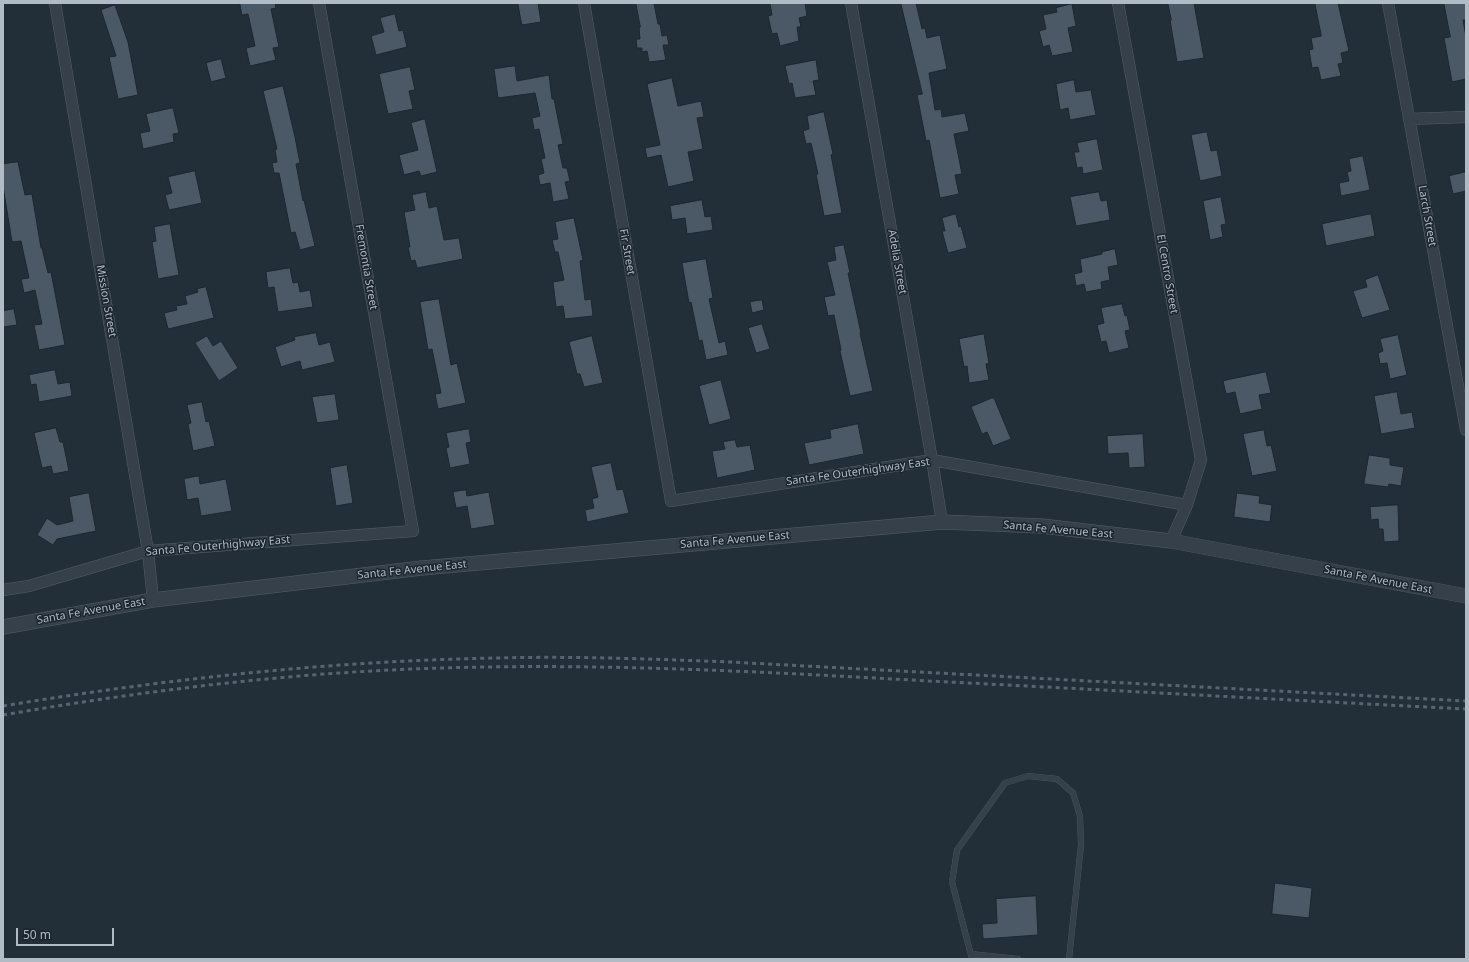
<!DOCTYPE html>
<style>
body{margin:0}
#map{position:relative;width:1469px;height:962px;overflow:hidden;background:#222f39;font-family:"Noto Sans",sans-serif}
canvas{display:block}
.frame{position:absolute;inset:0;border:4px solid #b1bbc6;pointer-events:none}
.scale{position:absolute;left:16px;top:928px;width:98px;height:18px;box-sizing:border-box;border:2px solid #b1bbc6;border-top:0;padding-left:5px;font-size:12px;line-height:14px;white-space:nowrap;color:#b1bbc6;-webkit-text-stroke:3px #1b252e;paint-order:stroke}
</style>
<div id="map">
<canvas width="1469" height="962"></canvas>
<div class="frame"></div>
<div class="scale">50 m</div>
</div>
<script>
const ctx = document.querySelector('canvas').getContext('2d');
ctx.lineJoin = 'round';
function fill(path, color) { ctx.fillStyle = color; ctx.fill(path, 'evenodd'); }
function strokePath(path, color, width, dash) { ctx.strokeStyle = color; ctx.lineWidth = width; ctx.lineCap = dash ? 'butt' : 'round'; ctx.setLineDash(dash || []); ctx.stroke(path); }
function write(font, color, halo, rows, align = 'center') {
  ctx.font = font + ' "Noto Sans",sans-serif'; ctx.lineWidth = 3; ctx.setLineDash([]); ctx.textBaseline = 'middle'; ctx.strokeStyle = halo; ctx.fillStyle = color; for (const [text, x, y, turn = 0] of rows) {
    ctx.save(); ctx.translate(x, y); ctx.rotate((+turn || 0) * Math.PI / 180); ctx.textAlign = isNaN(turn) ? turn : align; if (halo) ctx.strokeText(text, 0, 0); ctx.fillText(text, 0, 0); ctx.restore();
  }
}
const building = new Path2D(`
 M240 3H275L276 8 271 9 279 47 273 48 276 60 250 66 246 48 255 46 248 14 242 15Z
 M518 3H538L541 22 522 25Z
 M636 3H654L658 24H660L662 36 667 35 669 45H663L666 60 649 62 647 51 642 52V48H637L636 39H640L639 27H640Z
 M777 3H805L807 16 799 18 801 27H797L799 41 780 46 777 33 772 34 768 16 772 15 770 4Z
 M901 3H916L922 29 925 28 927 38 940 35 947 69 929 73 935 110 941 109 942 117 965 113 969 131 954 134 962 174 955 175 959 194 940 198 929 140 926 141 917 95 922 94Z
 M1168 3H1194L1204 58 1177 62 1170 20H1171Z
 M1315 3H1338L1349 51 1341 53 1343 63 1338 64 1341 76 1321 80 1318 67 1312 68 1309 50 1313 49 1311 38 1321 36Z
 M1444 3H1466V20H1463L1466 37V79L1452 82 1444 38 1450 37Z
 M1072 4 1076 26 1068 28 1073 52 1052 56 1049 45 1043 47 1039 31 1046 29 1043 15 1057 12 1056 8Z
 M115 5 128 42 138 95 118 99 109 57 116 56 101 10Z
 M395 14 399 31 403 30 407 47 376 55 371 36 384 32 380 18Z
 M221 59 226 78 211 82 206 63Z
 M816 60 819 80 813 81 816 95 795 98 792 83 789 84 785 66Z
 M515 66 517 81 549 75 552 99H554L563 144 558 145 563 168H567L570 181 565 182 569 199 553 202 550 183 540 185 538 175 544 173 541 159 545 158 539 129 534 130 532 118 540 116 535 93 498 98 494 69Z
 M410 67 415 90 409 91 413 109 388 114 379 74Z
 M672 78 678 106 701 101 704 117 697 118 703 149 688 152 694 181 668 187 661 155 647 158 645 148 660 145 647 84Z
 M1074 80 1076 92 1091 90 1096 115 1070 120 1068 108 1060 110 1056 84Z
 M283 86 295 137 300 163 296 164 303 201 304 200 315 246 300 250 295 232 291 233 279 173H274L272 163 277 162 275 150 277 149 263 91Z
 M173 108 179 133 173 134 174 142 143 149 140 133 150 131 146 114Z
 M824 112 833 154 831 155 842 213 824 216 816 174H818L811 143 806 144 803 131 809 129 807 116Z
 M425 119 437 172 421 176 419 171 404 175 399 155 418 150 411 123Z
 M1207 132 1211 151 1217 150 1222 176 1200 181 1191 135Z
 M1097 139 1103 170 1083 174 1082 167 1077 168 1074 152H1079L1077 143Z
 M1363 156 1370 190 1341 196 1339 183 1349 181 1347 172 1351 171 1349 159Z
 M18 162 25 195 32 194 41 248H42L48 273 51 272 65 345 39 350 34 325 42 324 35 290 24 293 21 279 29 278 21 241 12 242 3 186V164Z
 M195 171 202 203 169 210 165 195 172 193 168 177Z
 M1466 172V191L1453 194 1449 176Z
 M426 192 429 208 437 206 444 240 459 238 463 259 417 268 415 260 411 261 408 247H410L404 212 415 210 412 195Z
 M1099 192 1101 201 1107 200 1110 220 1076 226 1070 197Z
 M1221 197 1226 224 1221 225 1223 237 1210 240 1203 201Z
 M702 200 705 217 711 216 713 230 687 234 685 218 672 220 670 206Z
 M956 214 959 227 961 226 967 248 948 253 942 231H945L942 218Z
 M1371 214 1375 236 1326 246 1322 224Z
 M574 218 583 260 580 261 585 300 591 299 593 316 565 319 563 306 556 307 553 282 564 280 558 252H555L552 240 558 239 555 222Z
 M170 224 179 275 158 279 152 242 156 241 154 227Z
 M844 245 850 273H848L861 333H860L873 391 850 396 840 351 841 350 834 315 828 316 824 297 835 295 827 262 836 260 834 247Z
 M1115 249 1118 265 1108 267 1110 280 1101 282 1102 289 1086 292 1084 284 1076 286 1074 274 1082 272 1080 259 1102 254V252Z
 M706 259 713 298 709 299 719 343 725 341 728 355 706 360 702 340 699 341 691 302 689 303 682 263Z
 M290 268 293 283 298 282 300 292 310 290 313 307 278 312 274 287 268 288 266 272Z
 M1378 275 1390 310 1362 318 1353 291 1367 287 1365 280Z
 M206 287 214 318 168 329 164 313 177 310 176 306 187 304 185 296 198 292 197 289Z
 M439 299 451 365 457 363 466 403 438 409 435 394 441 393 432 349 428 350 420 302Z
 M762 300 764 310 752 313 750 302Z
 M1122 304 1125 316 1127 315 1130 330 1125 331 1129 348 1109 353 1106 341 1101 342 1097 325 1104 323 1101 308Z
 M14 309 17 325 3 327V311Z
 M762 324 770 349 756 353 748 328Z
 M316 333 319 345 330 342 335 362 302 370 300 361 281 367 275 347 295 340 294 337Z
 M984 334 989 363 986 364 989 380 969 383 967 366 964 367 959 339Z
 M1398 335 1407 375 1390 379 1387 363 1380 364 1378 353 1383 351 1380 339Z
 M207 336 213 346 221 341 238 368 219 381 195 343Z
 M592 336 603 383 584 387 580 374H577L569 342Z
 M55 370 58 384 70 382 72 396 39 402 36 384 31 385 29 375Z
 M1266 372 1271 393 1259 395 1262 409 1240 414 1235 392 1226 394 1223 381Z
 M721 380 731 419 709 425 699 386Z
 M1397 392 1401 414 1412 412 1415 428 1381 434 1374 396Z
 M335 394 339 420 317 423 312 397Z
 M992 398H994L1011 439 993 446 987 432 982 434 971 407Z
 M202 402 206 422 209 421 215 446 193 451 188 424 191 423 187 405Z
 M858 424 864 454 809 465 804 443 831 438 830 430Z
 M56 428 60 442H63L69 471 53 474 51 466 42 468 34 433Z
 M469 429 471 442 466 443 470 464 450 468 446 448 449 447 446 433Z
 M1264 430 1267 446 1271 445 1277 471 1252 476 1243 434Z
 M1143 434 1145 467 1129 468 1128 453 1108 454 1107 436Z
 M735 440 737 447 750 445 755 470 717 478 712 451 725 449 723 442Z
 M1369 455 1390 458V465L1404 467 1401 486 1389 484 1388 487 1364 484Z
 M611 463 617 490 623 489 629 513 587 522 585 510 594 508 592 499 598 497 591 467Z
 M347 465 353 503 336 506 330 468Z
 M199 476 200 484 226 479 232 511 201 516 198 498 187 500 184 479Z
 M466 490 467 496 489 492 495 525 471 529 467 506 456 508 453 492Z
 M89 493 96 531 57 539 53 545 37 535 47 518 57 525 73 521 69 497Z
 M1237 493 1260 496 1259 503 1272 505 1270 522 1234 517Z
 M1398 505 1399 541 1384 542 1383 529H1379L1378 519 1371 520 1370 507Z
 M1275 883 1312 888 1309 918 1272 914Z
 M1036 896 1038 935 983 939 982 924 997 923 996 899Z`);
const service = new Path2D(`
 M971 954 1018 959
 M972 959 952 882 957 850 1005 783 1028 776 1057 779 1073 793 1080 816 1081 845 1069 959`);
const minor = new Path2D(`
 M55 3 148 551 153 600
 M584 3 671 501 932 460 1187 505
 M851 3 932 460 942 522
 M1118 3 1201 460 1187 505 1171 541
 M1388 3 1466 430
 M1409 119 1466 117
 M3 590 29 586 148 551 413 531 319 3`);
const tertiary = new Path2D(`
 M3 627 153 600 422 568 942 522 1042 526 1171 541 1466 596`);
const rail = new Path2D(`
 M3 706C166 679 330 661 496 658 574 656 652 659 730 662L1466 701
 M3 715C148 690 295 672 442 668 605 663 767 672 929 681 1108 690 1287 700 1466 709`);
const streetNames = [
 ["Larch Street",1427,216,80],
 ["Fir Street",627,252,80],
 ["Adelia Street",897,262,80],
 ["Fremontia Street",366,267,80],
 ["El Centro Street",1167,274,80],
 ["Mission Street",106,301,80],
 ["Santa Fe Outerhighway East",858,472,-8],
 ["Santa Fe Avenue East",1058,530,5],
 ["Santa Fe Avenue East",735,540,-5],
 ["Santa Fe Outerhighway East",218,546,-5],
 ["Santa Fe Avenue East",412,570,-6],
 ["Santa Fe Avenue East",1378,580,11],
 ["Santa Fe Avenue East",91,611,-10]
];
fill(building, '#4a5965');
strokePath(building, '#1d2730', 1);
strokePath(service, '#545e67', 6);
strokePath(minor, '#545e67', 12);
strokePath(tertiary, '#545e67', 15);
strokePath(service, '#36404a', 5.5);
strokePath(minor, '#36404a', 11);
strokePath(tertiary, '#36404a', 14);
strokePath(rail, '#586571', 3, [4, 4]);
write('11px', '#b1bbc6', '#1b252e', streetNames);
</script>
